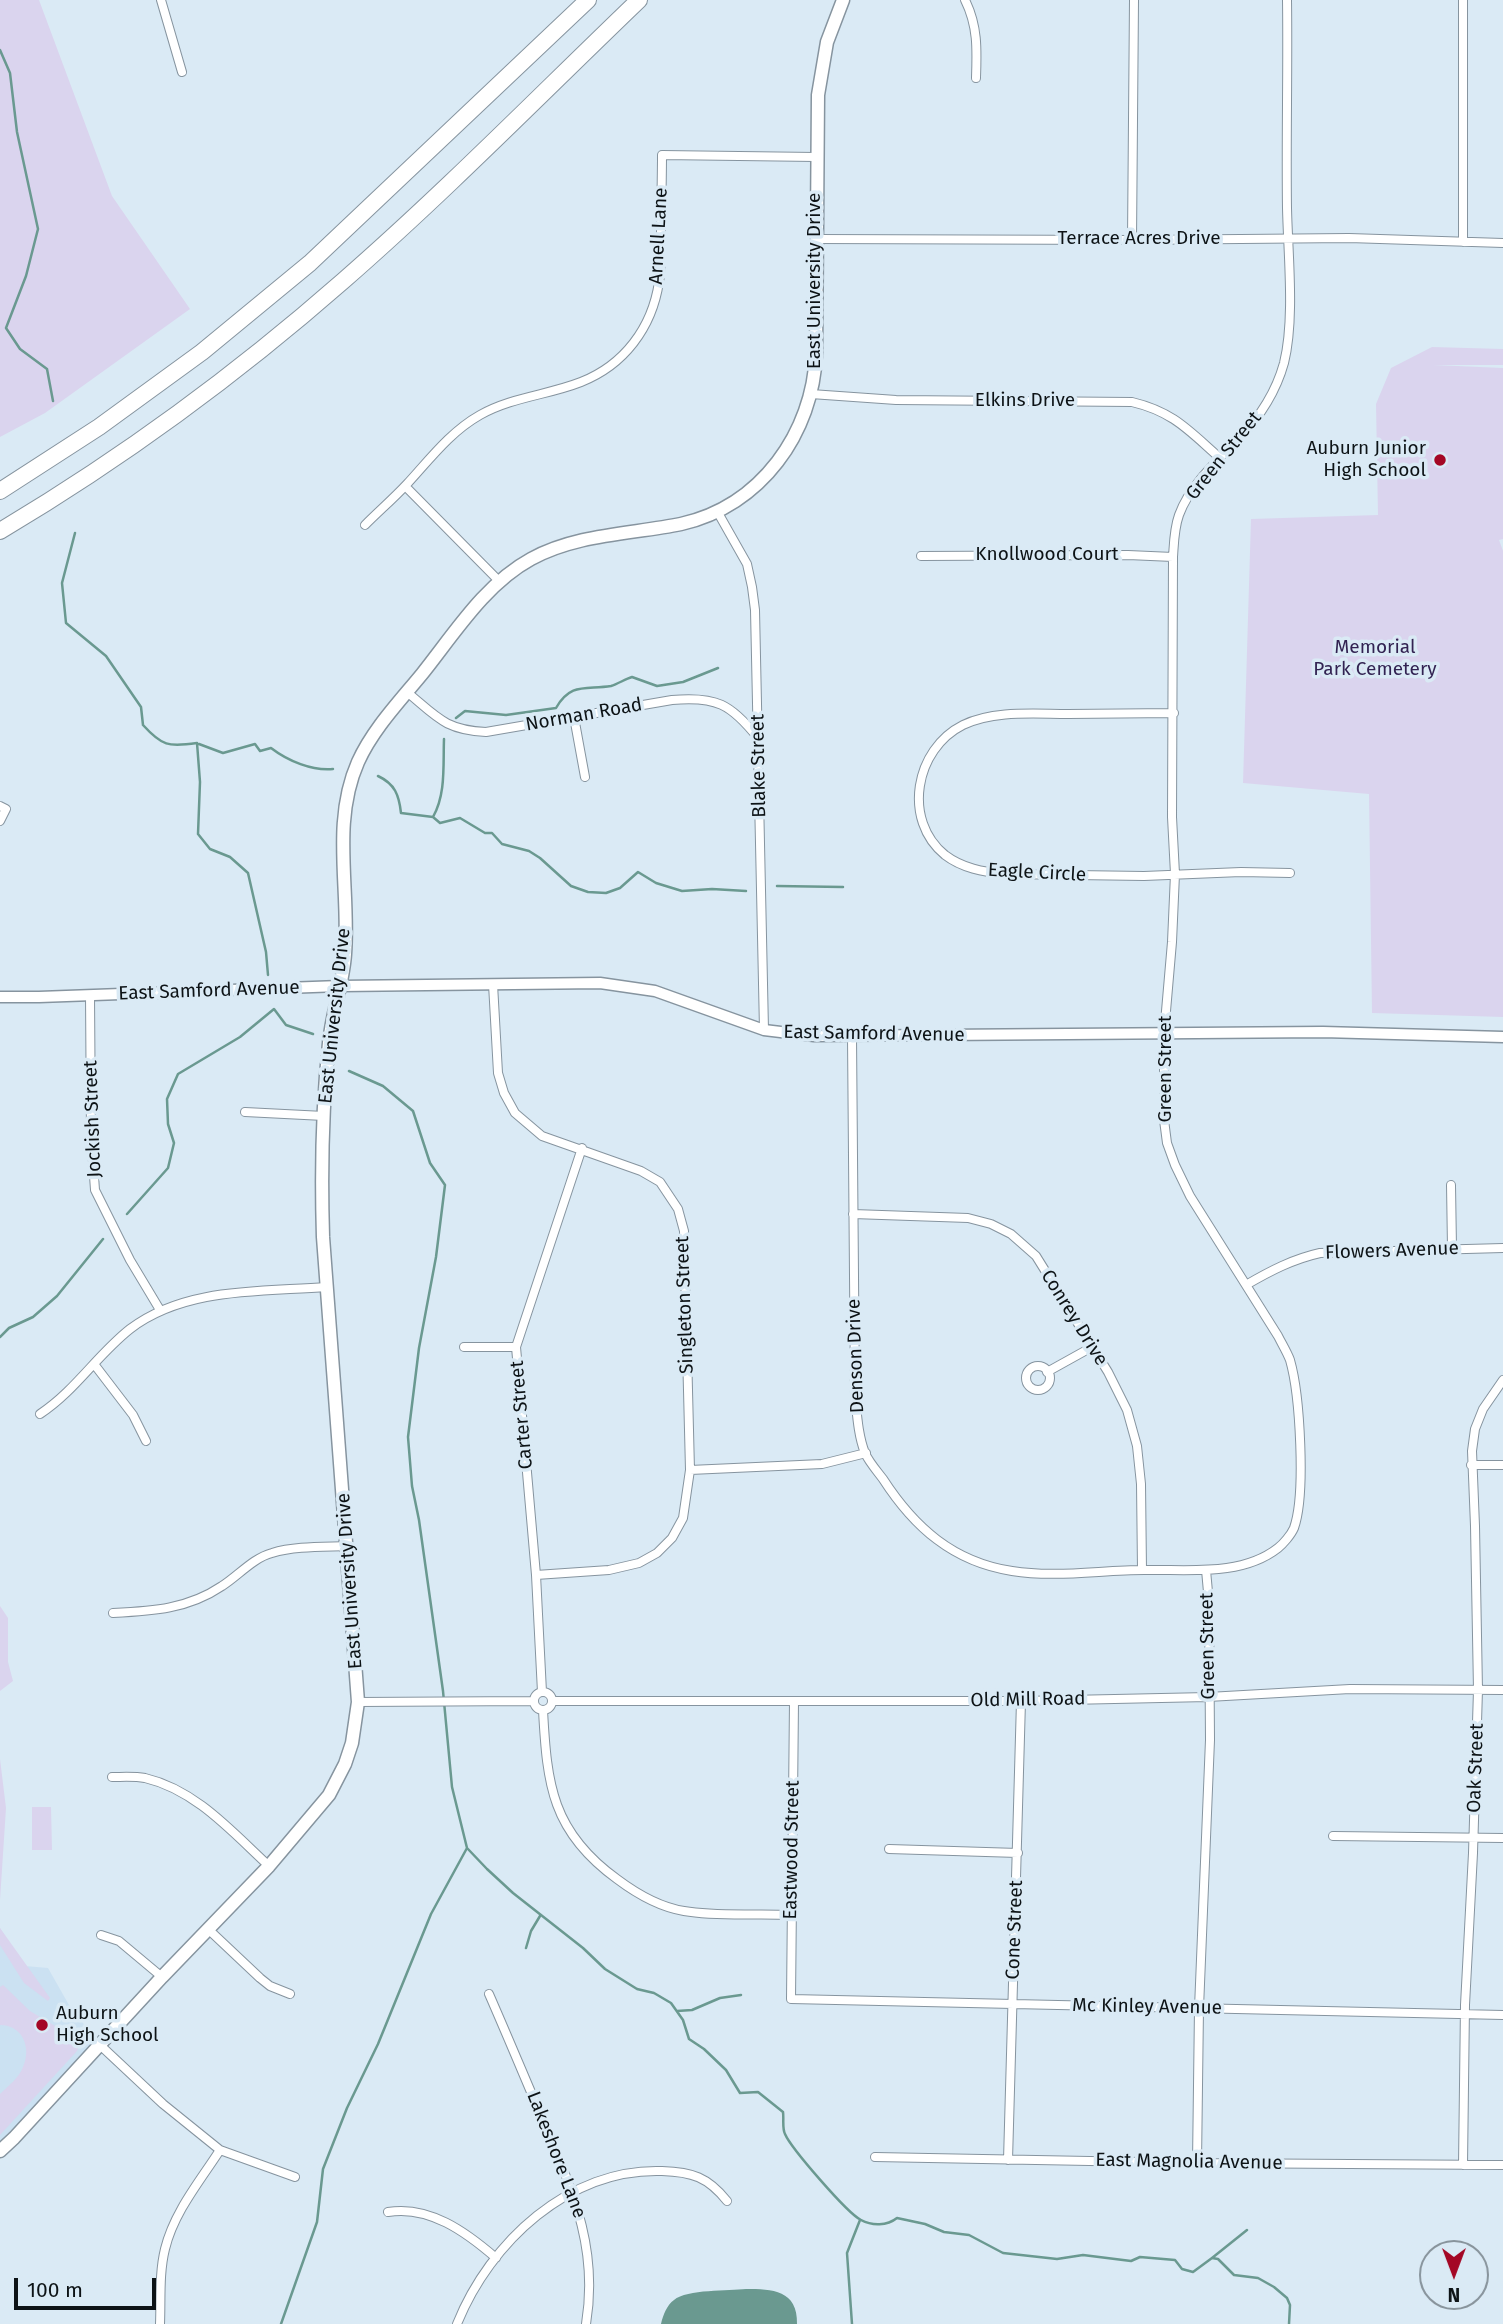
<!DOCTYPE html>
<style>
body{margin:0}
#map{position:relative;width:1503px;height:2324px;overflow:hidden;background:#daeaf5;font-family:"Fira Sans",sans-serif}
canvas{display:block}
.north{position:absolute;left:1419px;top:2240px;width:70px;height:70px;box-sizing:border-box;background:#daeaf5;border:2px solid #88949c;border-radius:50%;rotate:180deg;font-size:19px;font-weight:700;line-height:28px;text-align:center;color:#0d1316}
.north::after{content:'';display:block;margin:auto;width:24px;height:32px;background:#a40725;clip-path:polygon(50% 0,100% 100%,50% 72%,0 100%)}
.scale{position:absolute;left:14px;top:2278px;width:142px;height:32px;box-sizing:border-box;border:4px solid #0d1316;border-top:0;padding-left:9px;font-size:21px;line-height:24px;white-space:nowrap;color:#0d1316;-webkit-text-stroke:5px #daeaf5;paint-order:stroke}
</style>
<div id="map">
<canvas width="1503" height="2324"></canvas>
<div class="north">N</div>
<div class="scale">100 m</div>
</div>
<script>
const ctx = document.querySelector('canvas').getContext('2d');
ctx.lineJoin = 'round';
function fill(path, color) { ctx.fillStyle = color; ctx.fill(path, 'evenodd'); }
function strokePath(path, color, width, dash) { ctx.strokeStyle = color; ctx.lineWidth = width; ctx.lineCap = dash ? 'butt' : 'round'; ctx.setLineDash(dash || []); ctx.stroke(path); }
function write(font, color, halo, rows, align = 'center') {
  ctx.font = font + ' "Fira Sans",sans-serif'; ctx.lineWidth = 7; ctx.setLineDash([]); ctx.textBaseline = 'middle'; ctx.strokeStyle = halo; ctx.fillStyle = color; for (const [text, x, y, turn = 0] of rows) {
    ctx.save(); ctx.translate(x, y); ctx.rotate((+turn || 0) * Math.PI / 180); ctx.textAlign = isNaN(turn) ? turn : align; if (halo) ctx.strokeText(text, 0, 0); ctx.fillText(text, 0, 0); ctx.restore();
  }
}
const built = new Path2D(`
 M0 1928 25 1966 48 1968 69 2005 100 2045 0 2151Z`);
const green = new Path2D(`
 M0 0H39L112 196 190 309 45 413 0 437Z
 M1432 347 1503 349V365H1433L1503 368V539L1499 540 1503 551V1017L1372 1013 1369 794 1243 783 1251 519 1378 515 1376 404 1391 368Z
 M0 1606 8 1618V1662L13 1681 0 1691Z
 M0 1759 6 1808 0 1900Z
 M32 1807H51L52 1850H32Z
 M0 1928 50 1998 48 2001 24 1983 0 1945Z
 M3 1985 30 2011 75 2038 79 2046 77 2051 0 2135V2094C8 2086 19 2078 23 2067 32 2047 22 2025 0 2025V1987Z`);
const water = new Path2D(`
 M746 2289C772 2289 798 2290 797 2324H661C663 2315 667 2305 674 2300 687 2289 729 2291 746 2289Z`);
const stream = new Path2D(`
 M0 50 10 73 17 132 38 229 26 276 6 328 20 349 47 369 53 401
 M75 533 62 583 66 623 106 656 141 707 143 725C162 746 168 747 197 743L200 782 198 834 210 849 230 857 248 873 266 952 268 975
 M456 718 465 711 506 715 556 708C571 682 586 690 611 686 618 684 625 679 632 677L657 686 683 682 718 668
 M199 744 223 753 255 744 260 751 271 748C288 761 312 771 333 769
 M378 776C395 784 399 795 401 813L433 817 440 823 460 818 485 833H492L502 844 529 851 540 858 571 886 588 892 606 893 620 888 638 872 656 883 682 891 712 889 746 891
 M433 817C446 794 443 766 444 739
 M777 886 843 887
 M127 1214 168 1168 174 1143 168 1124 167 1099 178 1074 240 1037 274 1009 286 1025 313 1034
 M0 1337 9 1328 33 1317 57 1296 103 1239
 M467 1848 487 1869 513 1893 583 1948 605 1969 637 1989 654 1993 671 2003 683 2020 689 2039 704 2049 726 2070 740 2093 758 2092 783 2112C784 2119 782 2128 785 2134 791 2148 847 2213 861 2220 872 2226 887 2226 897 2218L925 2224 944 2232 969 2235 1003 2253 1057 2259 1083 2255 1131 2261 1140 2257 1175 2260 1182 2269 1193 2272 1212 2258 1218 2259 1234 2275 1258 2278 1274 2287 1287 2298 1290 2305 1289 2324
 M526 1948 531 1931 540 1916
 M677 2011 692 2010 720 1998 741 1995
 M1212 2258 1247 2230
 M281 2324 317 2222 323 2169 347 2108 378 2044 431 1914 467 1848 452 1787 443 1691 419 1520 412 1486 408 1437 419 1348 436 1257 445 1185 430 1163 413 1111 383 1086 349 1071
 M852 2324 847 2253 860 2220`);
const minor = new Path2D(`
 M161 0 182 72
 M965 0C978 26 977 50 976 78
 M1463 0V242
 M816 239 1132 240 1349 238 1503 243
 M1132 240 1134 0
 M811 394 896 400 1132 402C1174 412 1189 431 1220 458
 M405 486 500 582
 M717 511 747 564 752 587 755 610 764 1030
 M365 525C379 511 394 498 407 484 430 459 450 432 480 415 512 397 548 395 581 382 624 365 652 328 659 282 662 267 660 250 661 234 661 208 662 181 662 155L816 157
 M921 556 1128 555 1173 557
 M407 692C437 717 445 730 486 732L672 700C716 696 731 704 758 738
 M1174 713C1139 713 1103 714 1068 714 1034 714 994 710 963 725 915 749 902 820 945 855 962 868 983 872 1005 874L1144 876 1241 872 1290 873
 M574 717 585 777
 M0 806 6 809 0 821
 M493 984 498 1073 504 1093 515 1113 542 1136 641 1171 660 1182 678 1209 684 1231 690 1470 683 1518 672 1538 657 1553 639 1563 609 1570 536 1575
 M90 995 91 1134 95 1190 130 1260 160 1310
 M852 1037 855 1395C857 1414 858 1435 865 1453 869 1462 877 1471 883 1479 914 1527 953 1562 1012 1571 1055 1578 1101 1570 1144 1570 1187 1569 1241 1577 1278 1548 1283 1544 1291 1535 1294 1528 1306 1494 1300 1395 1290 1360 1287 1352 1282 1344 1278 1336L1190 1196 1175 1165 1167 1143 1164 1120V1034L1172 942 1175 874 1172 817 1173 557C1174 543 1174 529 1179 515 1190 485 1216 462 1238 440 1259 418 1276 392 1284 363 1295 319 1288 255 1287 208 1286 139 1288 69 1287 0
 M245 1112 324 1116
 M1451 1185 1452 1248
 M853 1214 968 1218 991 1224 1011 1234 1036 1256 1108 1372 1127 1410 1137 1446 1141 1484 1142 1570
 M1246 1285C1270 1271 1293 1259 1320 1253L1503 1248
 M464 1347H516
 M94 1364 133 1415 146 1441
 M1026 1378a12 12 0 1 1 24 0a12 12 0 1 1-24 0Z
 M1047 1372 1092 1347
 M40 1414C75 1391 97 1355 130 1329 185 1287 261 1292 326 1287
 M1471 1465H1503
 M690 1470 822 1464 866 1453
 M113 1613C153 1611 188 1609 222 1586 238 1576 253 1558 272 1553 295 1546 323 1547 348 1546
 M534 1701a9 9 0 1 1 18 0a9 9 0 1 1-18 0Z
 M542 1692 536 1575 516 1347 582 1148
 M553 1701H1021L1208 1697 1350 1689 1503 1690
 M794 1701 791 1999 1503 2015
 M358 1702 534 1701
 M543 1710C547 1785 552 1832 617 1879 637 1894 659 1907 684 1911 719 1917 756 1913 791 1915
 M112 1777C122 1777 134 1776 145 1778 196 1790 232 1832 269 1866
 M1333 1836 1503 1838
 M889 1849 1018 1853
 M208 1929 260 1978 270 1986 290 1994
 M101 1935 119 1941 162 1977
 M489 1994C507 2035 524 2076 542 2118 571 2188 599 2246 586 2324
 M100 2045 163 2104 220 2150 295 2177
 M875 2157 1197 2163 1503 2165
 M1008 2160 1021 1701
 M1197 2163 1199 2008 1210 1740 1209 1603 1206 1570
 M1463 2165 1465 2005 1473 1853 1478 1690 1475 1526 1472 1451 1475 1429 1483 1409 1503 1380
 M388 2212C429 2205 466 2232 496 2258
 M160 2324C161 2299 159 2273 165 2249 174 2212 200 2181 220 2150
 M457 2324C490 2242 569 2168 662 2171 692 2172 708 2177 727 2201`);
const tertiary = new Path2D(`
 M0 997H39L340 986 600 983 655 991 764 1030 814 1036 1323 1032 1503 1037`);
const secondary = new Path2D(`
 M0 2151 14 2138 162 1977 269 1866 329 1795 345 1764 352 1743 358 1702 323 1237C321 1173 322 1108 329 1043 332 1013 343 984 345 954 350 889 331 823 358 762 373 729 399 702 422 674 454 634 485 584 531 559 576 534 632 534 681 524 761 506 813 433 816 354L818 95 827 42 843 0`);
const motorway = new Path2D(`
 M0 491 99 427 202 352 310 263 588 0
 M0 531C121 459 237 374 343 281 445 192 541 94 639 0`);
const markers = [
 [1440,460,7,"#a40725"],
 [42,2025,7,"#a40725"]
];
const streetNames = [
 ["Arnell Lane",659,236,-87],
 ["Terrace Acres Drive",1139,239],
 ["East University Drive",815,281,-90],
 ["Elkins Drive",1025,401],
 ["Green Street",1224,456,-51],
 ["Knollwood Court",1047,555],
 ["Norman Road",584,715,-10],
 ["Blake Street",759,766,-91],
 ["Eagle Circle",1037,873,3],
 ["East Samford Avenue",209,991,-2],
 ["East University Drive",335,1016,-84],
 ["East Samford Avenue",874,1034,1],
 ["Green Street",1166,1069,-90],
 ["Jockish Street",93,1119,-92],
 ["Flowers Avenue",1392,1251,-2],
 ["Singleton Street",685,1305,-92],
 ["Conrey Drive",1074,1318,58],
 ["Denson Drive",856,1356,-92],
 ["Carter Street",522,1415,-95],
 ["East University Drive",350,1581,-94],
 ["Green Street",1208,1646,-91],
 ["Old Mill Road",1028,1700,-1],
 ["Oak Street",1476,1768,-88],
 ["Eastwood Street",792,1850,-89],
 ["Cone Street",1015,1930,-88],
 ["Mc Kinley Avenue",1147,2007,1],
 ["Lakeshore Lane",556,2155,69],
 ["East Magnolia Avenue",1189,2162,1]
];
const poiNames = [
 ["Auburn Junior",1426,449],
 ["High School",1426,471],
 ["Auburn",56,2014,"left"],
 ["High School",56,2036,"left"]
];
const parkNames = [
 ["Memorial",1375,648],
 ["Park Cemetery",1375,670]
];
fill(built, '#cbe1f2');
fill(green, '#dad4ee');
fill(water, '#6a9990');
strokePath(stream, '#6a9990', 2.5);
strokePath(minor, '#86949f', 10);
strokePath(tertiary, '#86949f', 13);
strokePath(secondary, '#86949f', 15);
strokePath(motorway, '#86949f', 18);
strokePath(minor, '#fff', 8);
strokePath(tertiary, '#fff', 10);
strokePath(secondary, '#fff', 12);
strokePath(motorway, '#fff', 16);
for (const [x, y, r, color] of markers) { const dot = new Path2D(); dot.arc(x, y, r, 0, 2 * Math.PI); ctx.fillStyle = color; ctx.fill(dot); strokePath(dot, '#daeaf5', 2.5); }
write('19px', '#0d1316', '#daeaf5', streetNames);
write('19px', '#0d1316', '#daeaf5', poiNames, 'right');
write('19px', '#322352', '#daeaf5', parkNames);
</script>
